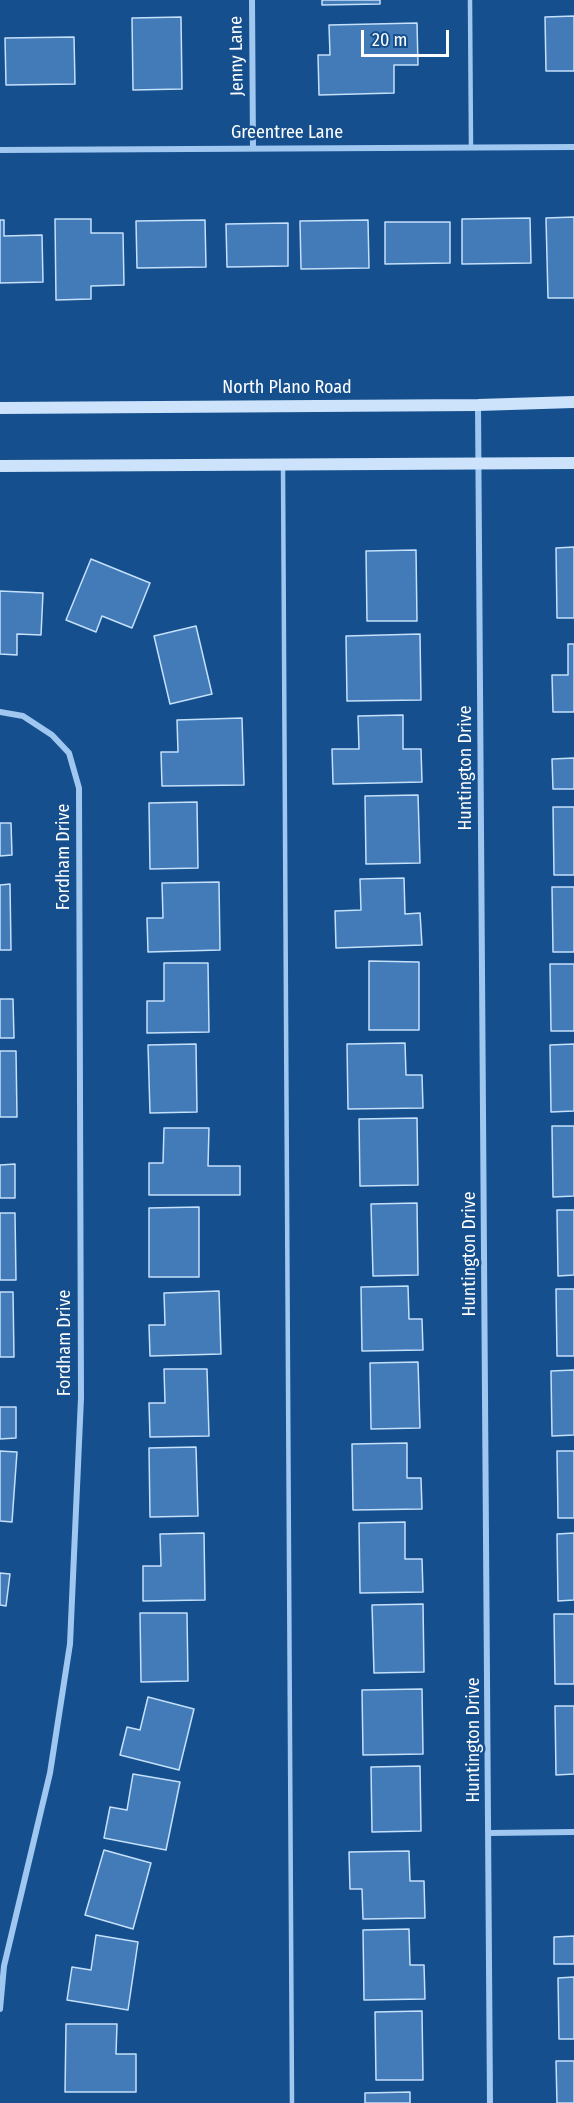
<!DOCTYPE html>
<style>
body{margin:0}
#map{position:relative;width:574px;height:2103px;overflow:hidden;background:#154f8d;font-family:"Fira Sans Condensed",sans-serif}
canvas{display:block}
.scale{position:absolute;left:361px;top:30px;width:88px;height:27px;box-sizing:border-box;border:3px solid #fff;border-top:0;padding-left:8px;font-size:18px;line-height:21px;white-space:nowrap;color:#fff;-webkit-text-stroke:4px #154f8d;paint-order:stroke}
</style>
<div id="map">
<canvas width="574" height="2103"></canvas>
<div class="scale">20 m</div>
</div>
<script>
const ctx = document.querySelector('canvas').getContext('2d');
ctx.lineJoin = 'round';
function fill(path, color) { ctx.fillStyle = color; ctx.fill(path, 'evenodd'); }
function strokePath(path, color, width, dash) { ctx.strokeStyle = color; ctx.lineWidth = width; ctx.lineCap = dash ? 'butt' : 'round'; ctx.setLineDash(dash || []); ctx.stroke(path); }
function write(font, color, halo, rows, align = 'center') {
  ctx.font = font + ' "Fira Sans Condensed",sans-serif'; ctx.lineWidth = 5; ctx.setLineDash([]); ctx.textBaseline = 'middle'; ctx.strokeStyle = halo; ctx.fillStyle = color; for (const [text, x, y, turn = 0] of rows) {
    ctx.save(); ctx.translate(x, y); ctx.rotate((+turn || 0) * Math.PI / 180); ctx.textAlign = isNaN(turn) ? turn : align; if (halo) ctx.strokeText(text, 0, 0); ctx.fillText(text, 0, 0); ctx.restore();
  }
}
const building = new Path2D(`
 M322 0H380V4L322 5Z
 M574 16V71H546L545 17Z
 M181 17 182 89 133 90 132 18Z
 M417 23 418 65H394V93L319 95 318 55H330L329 25Z
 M74 37 75 84 6 85 5 38Z
 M574 217V298H548L546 218Z
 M530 218 531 263 462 264V219Z
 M55 219H91V233H123L124 285 91 286V299L56 300Z
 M0 220H4V236L42 235 43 282 0 283Z
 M205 220 206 267 137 268 136 221Z
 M368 220 369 268 301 269 300 221Z
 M385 222H450V263L385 264Z
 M288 223V266L227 267 226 224Z
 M574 547V618H557L556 548Z
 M416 550 417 621H367L366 551Z
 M91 559 150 583 132 628 102 616 96 632 66 620Z
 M0 591 43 593 41 635 17 634V655L0 654Z
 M196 626 212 694 170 704 154 636Z
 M420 634 421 700 347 701 346 636Z
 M568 644H574V712H553L552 675H568Z
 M403 715V749H421L422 782 333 784 332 749H359L358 716Z
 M242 718 244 785 162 786 161 752H178L177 720Z
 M574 758V789H553L552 759Z
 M418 795 420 863 366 864 365 796Z
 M197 802 198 868 150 869 149 803Z
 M553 807H574V875H554Z
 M0 823H11L12 855 0 856Z
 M404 878 405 914 420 913 422 945 336 948 335 911 361 910 360 879Z
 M219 882 220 950 148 952 147 918H163L162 883Z
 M10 884 11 950H0V885Z
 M552 887H574V952H553Z
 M369 961 419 962V1030H369Z
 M164 963H208L209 1032 147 1033V1001H164Z
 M550 964H574V1031H551Z
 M0 999H13L14 1038H0Z
 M405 1043 406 1075H422L423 1108 348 1109 347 1044Z
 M196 1044 197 1112 150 1113 148 1045Z
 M574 1044V1111L551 1112 550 1045Z
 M0 1051H16L17 1117H0Z
 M417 1118 418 1185 360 1186 359 1119Z
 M552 1126H574V1196L553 1197Z
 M164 1128H209L208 1166H240V1195H149V1163H163Z
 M15 1164V1198H0V1165Z
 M417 1203 418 1275 373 1276 371 1204Z
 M199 1207V1277H149V1208Z
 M557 1210H574V1275L558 1276Z
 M0 1213H15L16 1280H0Z
 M408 1286 409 1319H422L423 1350 362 1351 361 1287Z
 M556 1289H574V1356H557Z
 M219 1291 221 1354 150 1356 149 1325H165L164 1293Z
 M0 1292H13L14 1357H0Z
 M418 1362 420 1428 371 1429 370 1363Z
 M164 1369H207L209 1436 150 1437 149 1403H165Z
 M574 1370V1435L552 1436 551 1371Z
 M0 1407H16V1438L0 1439Z
 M407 1443V1478H421L422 1509 353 1510 352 1444Z
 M196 1447 198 1516 150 1517 149 1448Z
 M0 1451 17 1452 12 1522 0 1521Z
 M557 1451H574V1518H558Z
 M405 1522V1559H422L423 1592 360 1593 359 1523Z
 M204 1533 205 1600 143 1601V1566H161L160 1534Z
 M574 1533V1600L558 1601 557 1534Z
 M0 1573 10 1574 6 1606 0 1605Z
 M423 1604 424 1672 374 1673 372 1605Z
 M140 1613H187L188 1681 141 1682Z
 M554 1614H574V1684H555Z
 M422 1689 423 1754 363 1755 362 1690Z
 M148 1697 194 1709 179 1770 120 1755 127 1727 140 1730Z
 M555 1706H574V1774L556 1775Z
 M420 1766 421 1831 372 1832 371 1767Z
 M133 1774 180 1782 166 1850 104 1838 110 1807 127 1810Z
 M104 1850 151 1863 133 1929 85 1915Z
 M409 1851 410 1881H424L425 1918 363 1919 362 1889H350L349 1852Z
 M409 1929 410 1965H424L425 1999 364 2000 363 1930Z
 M96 1935 138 1942 128 2010 67 2000 72 1967 91 1970Z
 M574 1936V1964H554V1937Z
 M574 1977V2039H559L558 1978Z
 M422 2011 423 2080H376L375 2012Z
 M66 2024H117L116 2054H136V2092H65Z
 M556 2061H574V2103H557Z
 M410 2092V2103H365V2093Z`);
const lane = new Path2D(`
 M470 0 471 147
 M283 465 292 2103`);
const street = new Path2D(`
 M252 0 253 148
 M0 150 574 147
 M478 405 490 2103
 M0 712 23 716 52 735 69 753 79 788 81 1398 70 1644 50 1773 4 1966 0 2009
 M489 1833 574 1832`);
const secondary = new Path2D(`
 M0 408 478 405 574 402
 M0 466 574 463`);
const streetNames = [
 ["Jenny Lane",237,56,-91],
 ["Greentree Lane",287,133],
 ["North Plano Road",287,388],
 ["Huntington Drive",466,768,-90],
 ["Fordham Drive",64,857,-90],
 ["Huntington Drive",470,1254,-90],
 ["Fordham Drive",65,1343,-90],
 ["Huntington Drive",474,1740,-90]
];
fill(building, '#427bb8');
strokePath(building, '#c5e0fb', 1.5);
strokePath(lane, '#9fc7f0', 4.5);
strokePath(street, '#9fc7f0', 6);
strokePath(secondary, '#cce3fb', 12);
write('18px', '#fff', '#154f8d', streetNames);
</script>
